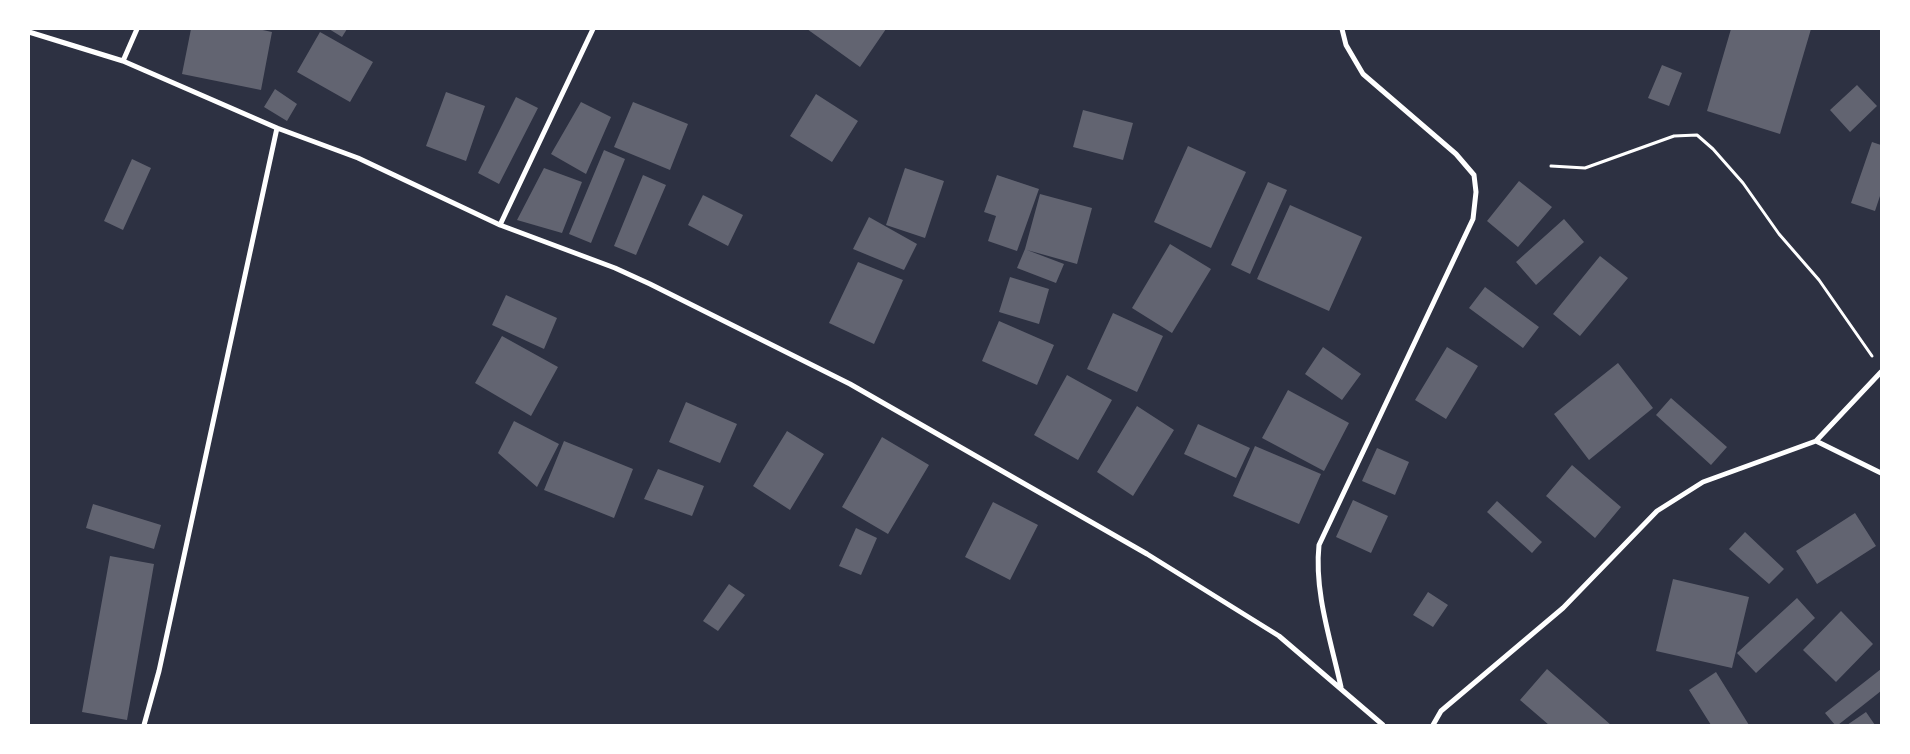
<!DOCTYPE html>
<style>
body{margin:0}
#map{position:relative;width:1910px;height:754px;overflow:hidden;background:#2d3142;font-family:"Playfair Display",serif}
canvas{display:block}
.frame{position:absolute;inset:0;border:30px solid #fff;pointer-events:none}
</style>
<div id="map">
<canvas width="1910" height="754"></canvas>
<div class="frame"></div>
</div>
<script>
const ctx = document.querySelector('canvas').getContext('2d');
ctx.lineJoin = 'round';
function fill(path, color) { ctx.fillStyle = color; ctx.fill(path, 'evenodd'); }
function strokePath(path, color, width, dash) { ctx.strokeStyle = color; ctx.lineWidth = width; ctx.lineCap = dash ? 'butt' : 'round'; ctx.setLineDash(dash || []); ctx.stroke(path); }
const building = new Path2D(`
 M191 29H258L272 32 261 90 182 74Z
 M329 29H347L342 37Z
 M807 29H886L860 67Z
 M1731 29H1811L1780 134 1707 111Z
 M320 32 373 62 350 102 297 72Z
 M1662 65 1682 73 1669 106 1648 98Z
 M1857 85 1877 106 1850 132 1830 110Z
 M275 89 297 104 287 121 264 107Z
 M446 92 485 106 466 161 426 146Z
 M816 94 858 121 832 162 790 136Z
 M516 97 538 108 499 184 478 173Z
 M581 102 611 117 586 174 551 154Z
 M633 102 688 124 670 170 614 147Z
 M1083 110 1133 123 1123 160 1073 147Z
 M1872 142 1881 145V193L1875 211 1851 203Z
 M1188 146 1246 172 1211 248 1154 222Z
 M604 150 625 159 591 243 569 234Z
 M132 159 151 168 123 230 104 221Z
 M544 168 582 182 562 233 517 220Z
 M905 168 944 181 925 238 886 225Z
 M643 175 666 185 636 255 614 246Z
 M997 175 1039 189 1017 251 988 241 996 216 984 212Z
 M1519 181 1552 207 1518 247 1487 221Z
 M1268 182 1287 190 1250 274 1231 265Z
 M1040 194 1092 208 1077 264 1027 250 1064 264 1056 283 1017 268 1025 249Z
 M703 195 743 215 728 246 688 225Z
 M1290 205 1362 237 1329 311 1257 279Z
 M869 217 917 244 904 270 853 249Z
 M1564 219 1584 242 1536 285 1516 262Z
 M1170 244 1211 269 1172 333 1132 308Z
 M1600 256 1628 278 1580 336 1553 314Z
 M858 262 903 280 874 344 829 323Z
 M1010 277 1049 289 1039 324 999 312Z
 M1485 287 1539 327 1523 348 1469 308Z
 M506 295 557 318 544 349 492 325Z
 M1113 313 1163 336 1137 392 1087 369Z
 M999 321 1054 345 1037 385 982 361Z
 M502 336 558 367 531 416 475 383Z
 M1323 347 1361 374 1342 400 1305 374Z
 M1447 347 1478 366 1446 419 1415 400Z
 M1618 363 1653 408 1589 460 1554 414Z
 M1067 375 1112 400 1078 460 1034 435Z
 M1288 390 1349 423 1324 471 1262 438Z
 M1671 398 1727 447 1711 465 1656 415Z
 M686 402 737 424 720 463 669 442Z
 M1137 406 1174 430 1133 496 1097 472Z
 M514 421 559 444 537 487 498 453Z
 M1198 424 1250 448 1236 478 1184 454Z
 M787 431 824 454 790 510 753 486Z
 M882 437 929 465 888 534 842 507Z
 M564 441 633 469 614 518 544 490Z
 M1255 446 1321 474 1299 524 1233 496Z
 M1377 448 1409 462 1395 495 1362 481Z
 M1572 465 1621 507 1595 538 1546 496Z
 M658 469 704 486 692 516 644 499Z
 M1353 500 1388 516 1371 553 1336 537Z
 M1497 501 1542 542 1532 553 1487 512Z
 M993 502 1038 525 1010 580 965 557Z
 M93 504 161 525 154 549 86 528Z
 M1855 513 1876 546 1817 584 1796 551Z
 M856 528 877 538 861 575 839 566Z
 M1745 532 1784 569 1769 584 1729 549Z
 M110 556 154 564 127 720 82 712Z
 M1673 579 1749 597 1732 668 1656 651Z
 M729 584 745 595 718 631 703 621Z
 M1428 592 1448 605 1433 627 1413 615Z
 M1797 598 1815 618 1756 673 1737 653Z
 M1841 611 1873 644 1836 682 1803 650Z
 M1547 669 1611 725H1549L1520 700Z
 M1881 669V691L1838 725H1835L1825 713Z
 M1716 672 1749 725H1711L1689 690Z
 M1866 712 1875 725H1847Z`);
const path = new Path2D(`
 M1551 166 1585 168 1674 136 1697 135 1713 149 1743 183 1779 234 1819 280 1872 356`);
const minor = new Path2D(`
 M29 32 123 61 277 128 358 158 500 225 615 268 650 284 850 384 1147 554 1279 636 1383 725
 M123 61 137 29
 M500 225 593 29
 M1816 441 1881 372
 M1341 687C1331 641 1314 592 1319 545L1473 219 1476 192 1474 175 1456 154 1363 74 1346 45 1342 29
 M144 725 159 671 277 128
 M1433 725 1441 711 1563 608 1657 511 1703 482 1816 441 1881 473`);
fill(building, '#626471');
strokePath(path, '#fff', 3);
strokePath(minor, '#fff', 5);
</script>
